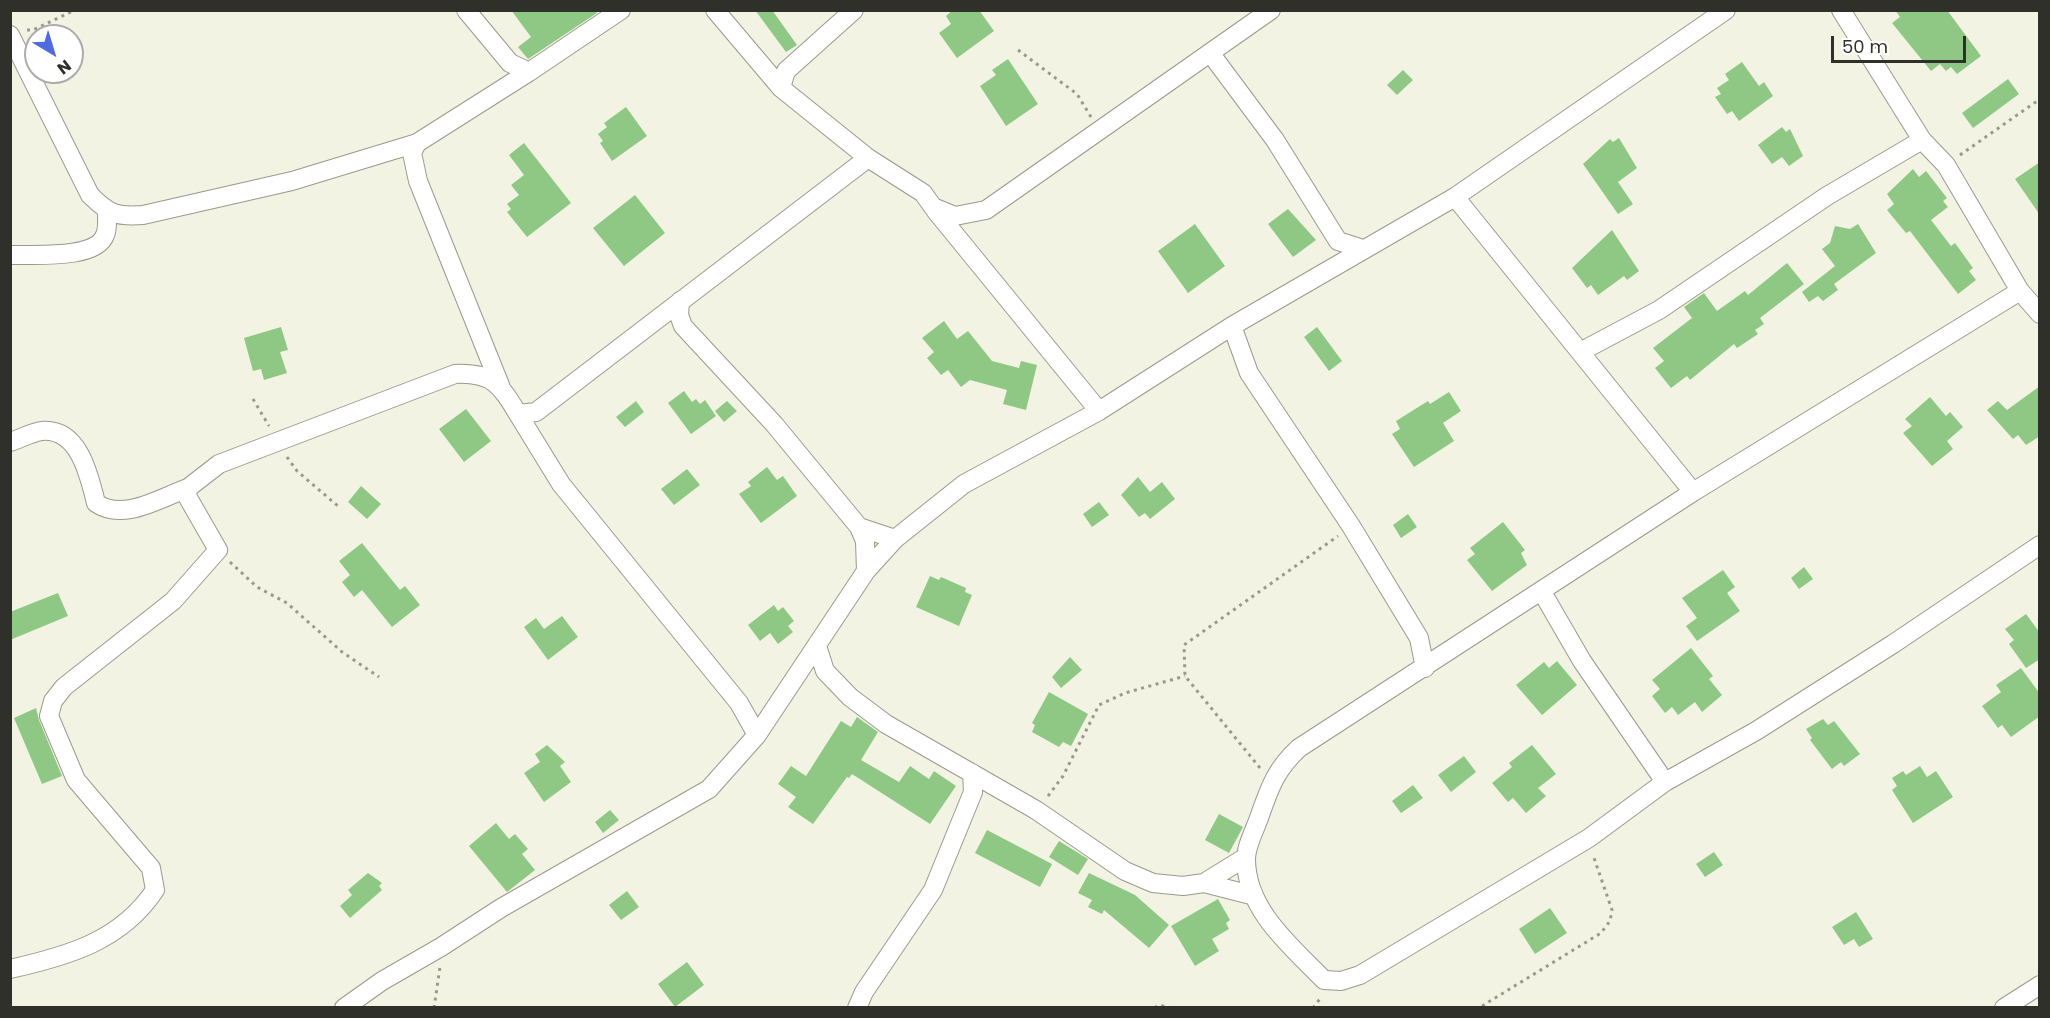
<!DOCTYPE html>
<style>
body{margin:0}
#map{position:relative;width:2050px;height:1018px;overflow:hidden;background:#f3f3e4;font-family:Poppins,sans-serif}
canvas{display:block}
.frame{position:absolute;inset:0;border:12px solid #30302b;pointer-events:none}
.north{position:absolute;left:24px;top:24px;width:60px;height:60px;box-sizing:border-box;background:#fff;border:2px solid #acacaa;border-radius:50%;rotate:142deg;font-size:16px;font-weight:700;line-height:24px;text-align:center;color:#30302b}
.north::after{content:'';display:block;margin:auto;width:21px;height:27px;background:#506adf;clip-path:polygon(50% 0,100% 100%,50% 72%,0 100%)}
.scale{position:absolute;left:1831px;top:36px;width:135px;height:27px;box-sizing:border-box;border:3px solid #30302b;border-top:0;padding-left:8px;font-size:18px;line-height:21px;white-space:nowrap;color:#30302b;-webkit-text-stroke:4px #fff;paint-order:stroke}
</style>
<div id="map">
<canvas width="2050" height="1018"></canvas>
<div class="frame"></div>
<div class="north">N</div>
<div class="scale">50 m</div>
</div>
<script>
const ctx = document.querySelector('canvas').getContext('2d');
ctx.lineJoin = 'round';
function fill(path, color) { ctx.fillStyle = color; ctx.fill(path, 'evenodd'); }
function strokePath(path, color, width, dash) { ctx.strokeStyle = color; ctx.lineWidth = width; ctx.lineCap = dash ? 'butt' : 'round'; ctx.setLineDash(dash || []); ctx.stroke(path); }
const building = new Path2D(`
 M511 10H595L597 13 528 59 518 47 531 37Z
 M755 10H772L797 45 786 52Z
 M953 10H979L994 31 957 58 939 33 951 24 946 16Z
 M1895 10H1947L1981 56 1957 74 1951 67 1946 71 1940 64 1931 71 1892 23 1900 17Z
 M1008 59 1038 104 1006 126 980 86 996 75 992 70Z
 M1742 62 1759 86 1764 82 1773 96 1739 121 1732 111 1727 114 1715 97 1721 94 1717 88 1729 80 1725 74Z
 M1403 70 1413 80 1397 95 1387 85Z
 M2008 79 2019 94 1973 128 1962 113Z
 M626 107 647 136 612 161 600 143 603 141 598 134 607 127 604 123Z
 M1782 127 1786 132 1790 129 1803 156 1789 166 1782 157 1772 164 1758 145Z
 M1619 138 1637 168 1618 182 1633 204 1618 214 1583 164 1610 139 1613 142Z
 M524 143 571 203 527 237 507 212 511 209 507 204 519 195 511 185 524 175 509 155Z
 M2040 162V215L2015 179Z
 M1913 169 1919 177 1926 171 1947 198 1943 201 1948 207 1931 220 1951 246 1955 243 1973 268 1969 271 1976 280 1958 294 1910 231 1906 233 1887 210 1894 204 1887 194Z
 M635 195 665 233 624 266 593 228Z
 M1288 209 1316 240 1293 257 1268 224Z
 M1195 224 1225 266 1188 293 1158 251Z
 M1858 224 1876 253 1834 284 1838 290 1823 301 1818 296 1809 302 1802 292 1835 266 1822 249 1830 243 1835 226 1850 229Z
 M1612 230 1639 271 1627 280 1624 276 1598 295 1591 285 1587 288 1572 268Z
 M1787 263 1804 284 1760 318 1764 324 1755 330 1758 334 1737 348 1734 344 1690 380 1687 376 1671 388 1655 368 1664 361 1653 348 1692 318 1684 307 1704 293 1717 311 1745 291 1748 295Z
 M944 321 957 339 968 331 992 361 1019 368 1021 361 1037 365 1026 410 1003 404 1007 390 970 380 961 387 948 370 941 375 927 358 934 352 922 338Z
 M281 327 288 350 280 352 287 373 264 380 261 369 253 371 244 338Z
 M1317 327 1342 361 1329 371 1304 337Z
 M2040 386V436L2026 445 2018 435 2013 439 1987 410 1998 401 2007 410Z
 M684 391 692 402 696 399 700 404 705 400 716 416 691 434 668 403Z
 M1449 392 1461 411 1443 423 1454 441 1414 467 1392 434 1400 429 1396 421 1428 401 1430 404Z
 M1930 397 1946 416 1950 412 1963 427 1947 441 1953 449 1932 466 1903 433 1912 426 1905 419Z
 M636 401 644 412 625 427 616 417Z
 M727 401 737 411 724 422 715 411Z
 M466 409 491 441 464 462 439 429Z
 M767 467 777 480 783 476 797 496 761 523 739 494 751 486 748 482Z
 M687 469 700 485 674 505 661 489Z
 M1138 477 1150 492 1162 482 1175 499 1150 519 1145 513 1139 517 1121 495Z
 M361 486 381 504 367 519 348 502Z
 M1099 502 1109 515 1092 527 1083 514Z
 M1408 514 1417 527 1401 538 1393 525Z
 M1503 522 1525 550 1521 553 1527 565 1492 591 1467 560 1475 554 1470 548Z
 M362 543 400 590 405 586 420 605 392 627 362 590 354 597 342 582 350 575 339 561Z
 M1804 567 1813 579 1799 589 1791 578Z
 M1723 570 1735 587 1727 593 1740 611 1697 641 1686 626 1697 618 1682 598Z
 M930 576 939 580 941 577 966 588 965 592 972 595 959 626 916 607Z
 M58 593 68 616 10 640V612Z
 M774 605 778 611 783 607 794 621 788 626 793 632 778 644 770 633 760 641 748 625Z
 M2026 614 2040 633V659L2026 668 2009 644 2014 640 2005 629Z
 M562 616 578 637 548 660 524 627 536 618 544 629Z
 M1691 648 1713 676 1709 679 1722 695 1702 712 1695 702 1678 715 1672 707 1665 713 1652 696 1660 689 1652 680Z
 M1070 657 1082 670 1061 688 1052 677Z
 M1557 661 1577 685 1542 715 1516 685 1544 662 1549 668Z
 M2021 668 2040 694V716L2011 737 2002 725 1998 728 1982 706 2001 692 1996 685Z
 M1049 692 1088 714 1071 746 1063 742 1059 747 1032 732 1035 725 1032 723Z
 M36 708 39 720 62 776 42 784 14 718Z
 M857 717 878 732 861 760 899 782 910 766 929 779 934 771 956 786 930 824 852 774 849 778 847 777 813 824 788 807 796 797 778 784 791 766 806 776 841 721 851 727Z
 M1823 719 1828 725 1834 721 1860 754 1844 766 1841 762 1832 769 1810 740 1812 738 1806 729Z
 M547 745 565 762 560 766 571 782 544 802 524 773 540 762 535 754Z
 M1532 745 1556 774 1538 788 1546 796 1526 813 1513 798 1508 802 1492 783 1512 767 1509 763Z
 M1464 756 1476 772 1451 792 1438 775Z
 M1920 766 1927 777 1936 771 1953 797 1913 823 1892 790 1897 786 1892 778 1903 771 1906 775Z
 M1413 785 1423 798 1401 813 1392 801Z
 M610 810 619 820 603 833 595 822Z
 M1219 814 1243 827 1229 853 1205 840Z
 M496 823 509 839 515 834 528 849 522 854 535 870 507 892 469 846Z
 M987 830 1052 864 1040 887 975 853Z
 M1059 841 1088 859 1078 875 1049 857Z
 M1714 852 1723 865 1705 877 1696 864Z
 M368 873 382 883 379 886 382 890 350 918 340 906 352 895 348 890Z
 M1089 873 1135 895 1169 925 1149 948 1104 910 1102 914 1088 907 1092 900 1078 893Z
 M627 891 639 907 621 920 609 905Z
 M1218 899 1230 920 1226 923 1229 929 1212 939 1219 951 1195 966 1171 926Z
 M1550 908 1567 933 1535 954 1519 929Z
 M1856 912 1873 939 1859 947 1854 939 1844 945 1832 927Z
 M687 962 704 985 675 1007 658 984Z`);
const path = new Path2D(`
 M27 30H33L75 10
 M1018 50 1077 94 1091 117
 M1960 155 2040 99
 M253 399 269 426
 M287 457 297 471 339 507
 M230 562 257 587 287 603 342 652 379 677
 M1260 768 1185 676 1184 645 1338 536
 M1048 796 1063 776 1099 705 1125 693 1185 676
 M1482 1006 1601 933 1610 921 1612 910 1593 855
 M434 1008 440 967
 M1155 1008 1158 1005 1172 1008
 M1313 1008 1322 996`);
const street = new Path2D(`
 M466 10 510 63 529 72 621 10
 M715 10 781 88 868 158 923 193 933 207 955 216 986 210 1271 10
 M1841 10 1922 140 1946 165 2020 291 2040 314
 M10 35 90 195C109 214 116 217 143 215L292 181 417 143
 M1211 54 1275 140 1338 241 1363 249
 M781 88 786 71 854 10
 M1455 197 1693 492
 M935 210 1099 411
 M10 255C33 254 96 260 105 235 108 229 107 218 107 211
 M2020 291 1693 492 1299 748C1276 769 1270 787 1260 815 1256 828 1246 845 1246 859 1246 910 1291 946 1324 980L1341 981 1360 975 1589 838 1665 782 1756 731 1893 644 2040 545
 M680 301 679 315 683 326 774 424 859 527 865 541 866 571
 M1232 326 1249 373 1351 526 1419 638 1425 668
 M1580 352 1659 310 1827 196 1922 140
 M500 385 418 181 412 153 417 143 529 72
 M518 414 561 484 739 703 757 735
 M10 442C20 439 32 432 42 431 79 428 89 475 96 503 123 522 160 498 188 488
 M859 527 895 539
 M1542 592 1582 661 1665 782
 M817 646 825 671 850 697 886 724 1036 810 1125 871 1153 883 1183 886 1204 883 1251 895
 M1204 883 1246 857
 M10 969C68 956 121 941 155 890L151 868 76 780 49 716 53 701 64 687 173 601 218 550 187 496 188 488 219 464 455 374C493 372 501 386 518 414L536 412 868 158
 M344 1008 382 981 441 947 501 908 709 789 757 735 866 571 895 539 964 484 1099 411 1232 326 1455 197 1726 10
 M857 1008 864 992 933 890 973 792 972 773
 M2004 1008 2040 985`);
fill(building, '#8ec884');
strokePath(street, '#9a9a8c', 20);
strokePath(path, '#99998e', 3, [3, 4.5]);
strokePath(street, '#fff', 18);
</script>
